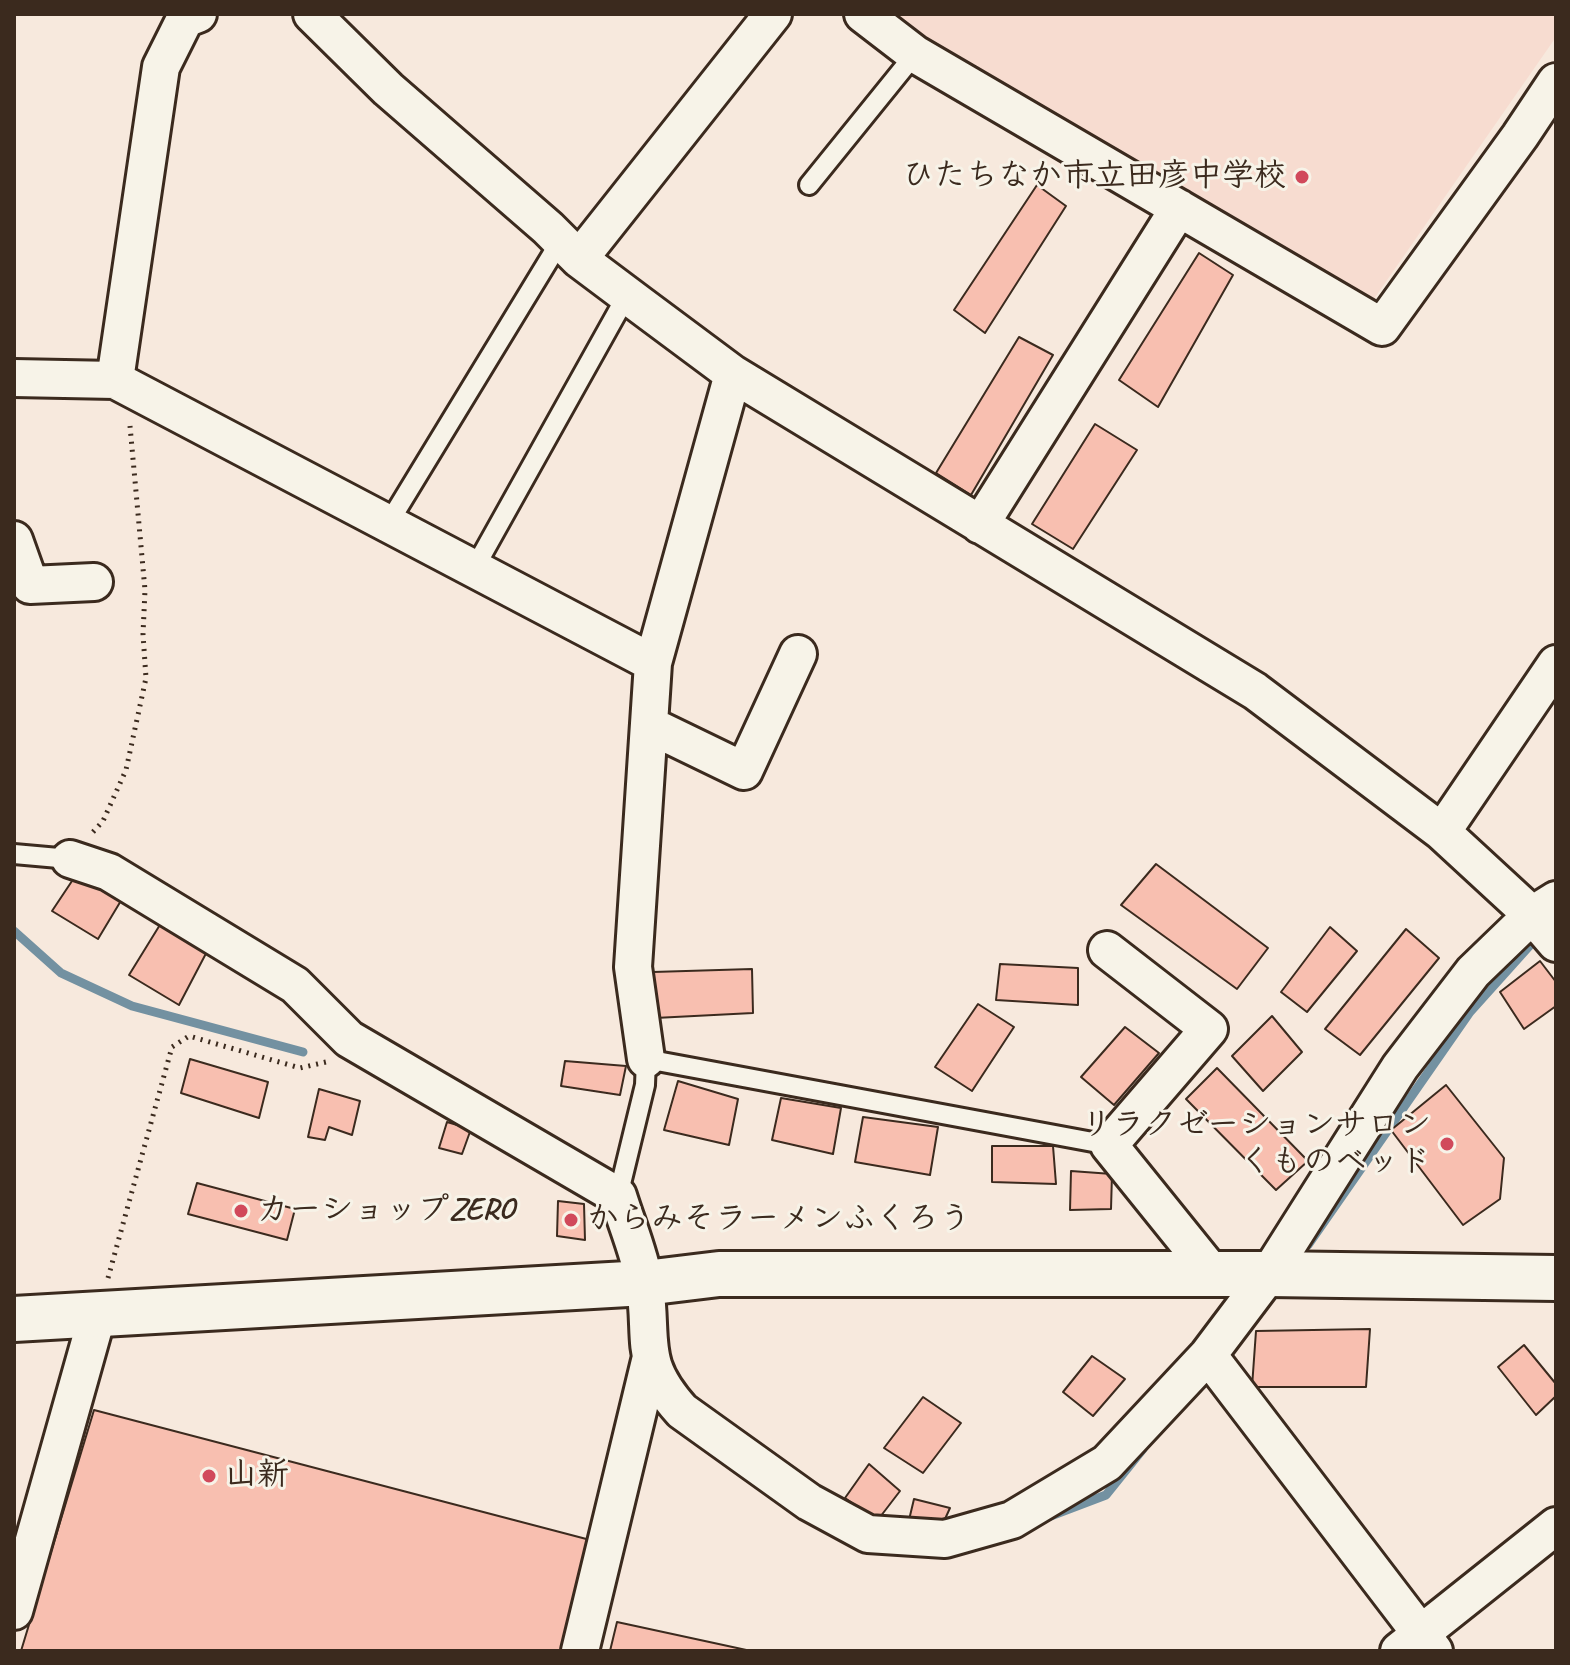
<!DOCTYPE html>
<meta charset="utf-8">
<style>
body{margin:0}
#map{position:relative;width:1570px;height:1665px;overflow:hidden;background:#f7e9dd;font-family:Caveat,sans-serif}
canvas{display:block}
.frame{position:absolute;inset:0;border:16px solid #3b2a1e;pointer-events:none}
</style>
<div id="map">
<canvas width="1570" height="1665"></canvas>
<div class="frame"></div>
</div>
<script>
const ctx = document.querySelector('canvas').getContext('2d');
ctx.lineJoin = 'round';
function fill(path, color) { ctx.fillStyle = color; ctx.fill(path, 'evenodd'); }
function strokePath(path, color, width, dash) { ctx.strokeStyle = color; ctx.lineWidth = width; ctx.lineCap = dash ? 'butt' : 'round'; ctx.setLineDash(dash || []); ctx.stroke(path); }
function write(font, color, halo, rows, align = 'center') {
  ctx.font = font + ' Caveat,"Klee One",sans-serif'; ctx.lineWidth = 6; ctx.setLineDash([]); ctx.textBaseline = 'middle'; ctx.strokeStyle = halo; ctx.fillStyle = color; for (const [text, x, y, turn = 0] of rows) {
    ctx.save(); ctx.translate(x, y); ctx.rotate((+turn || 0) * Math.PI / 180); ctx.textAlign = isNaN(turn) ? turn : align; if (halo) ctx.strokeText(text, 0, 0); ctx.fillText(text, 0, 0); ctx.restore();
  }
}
const built = new Path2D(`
 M877 14H1556V37L1369 306Z`);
const stream = new Path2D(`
 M14 931 61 973 132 1006 303 1052
 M1308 1245 1470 1012 1532 943
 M1048 1517 1106 1495 1143 1449`);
const building = new Path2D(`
 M1037 185 1066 206 985 333 954 310Z
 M1199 253 1233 275 1158 407 1119 380Z
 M1019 337 1053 355 971 495 936 473Z
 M1095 424 1137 450 1073 549 1032 524Z
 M1156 864 1268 948 1237 989 1121 905Z
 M80 869 125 894 98 939 52 911Z
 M166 915 212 942 179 1005 129 975Z
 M1330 927 1357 951 1307 1012 1281 992Z
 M1406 929 1439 958 1360 1055 1325 1029Z
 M1540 961 1556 982V1006L1524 1029 1500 992Z
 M1000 964 1078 968V1005L996 1000Z
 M752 969 753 1013 655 1018 653 972Z
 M978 1004 1014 1027 972 1091 935 1067Z
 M1272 1016 1302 1052 1263 1091 1232 1056Z
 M1125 1027 1159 1053 1114 1105 1081 1077Z
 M190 1059 268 1082 259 1118 181 1093Z
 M565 1061 626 1066 620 1095 561 1086Z
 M1217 1068 1308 1161 1276 1190 1186 1099Z
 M678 1081 738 1099 729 1145 664 1130Z
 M1446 1085 1504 1158 1500 1199 1463 1225 1391 1130Z
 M319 1089 360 1101 352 1135 329 1127 325 1140 308 1137Z
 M781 1098 841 1108 833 1154 772 1140Z
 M863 1117 938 1127 930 1175 855 1162Z
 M447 1122 471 1129 462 1154 439 1148Z
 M992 1146H1053L1056 1184 992 1182Z
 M1071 1171 1112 1174 1111 1209 1070 1210Z
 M197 1183 295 1209 287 1240 188 1214Z
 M558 1201 584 1204 585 1240 557 1236Z
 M1370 1329 1366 1387H1252L1256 1331Z
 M1524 1345 1556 1384V1396L1536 1415 1498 1367Z
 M1092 1356 1125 1379 1093 1416 1063 1392Z
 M923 1397 961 1423 923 1473 884 1448Z
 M94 1410 594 1541 565 1651H21Z
 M869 1464 900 1491 877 1521 845 1498Z
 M914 1499 950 1508 940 1530 909 1520Z
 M617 1622 751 1651H610Z`);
const path = new Path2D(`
 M93 832 103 821 126 770 146 678 143 634 145 590 130 426
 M108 1278 172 1047 189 1036 300 1068 326 1062`);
const service = new Path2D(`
 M809 185 915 54
 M388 524 561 240
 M474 569 627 295
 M14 854 70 859
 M618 1196 645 1085 646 1059 1109 1145`);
const minor = new Path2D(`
 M312 14 388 89 548 228 579 259 639 304 733 374 1255 691 1442 832 1532 915 1556 943
 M863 14 915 54 1382 327 1520 136 1556 82
 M579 259 773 14
 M14 378 115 380 653 663
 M115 380 161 67 185 19 198 14
 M980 525 1179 208
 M14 540 30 585 94 582
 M649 725 744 771 798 654
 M1442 832 1556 664
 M70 859 109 872 295 985 349 1039 618 1196C627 1225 640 1255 645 1285 653 1343 638 1362 682 1411L809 1502 868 1534 945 1539 1012 1520 1107 1463 1208 1355 1269 1274 1400 1067 1473 972 1532 915 1556 900
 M1107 950 1209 1029 1109 1145 1213 1274
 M646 1059 633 967 653 663 733 374
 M1208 1355 1434 1651
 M14 1611 98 1313
 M580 1651 650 1361
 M1399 1651 1556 1526`);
const tertiary = new Path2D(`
 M14 1319 645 1283 719 1274H1269L1556 1278`);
const markers = [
 [1302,177,8,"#d1495b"],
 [1447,1144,8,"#d1495b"],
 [241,1211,8,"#d1495b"],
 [571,1220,8,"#d1495b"],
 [209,1476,8,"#d1495b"]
];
const poiNames = [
 ["ひたちなか市立田彦中学校",1286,177,"right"],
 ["リラクゼーションサロン",1431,1126,"right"],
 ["くものベッド",1431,1163,"right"],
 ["カーショップZERO",257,1211],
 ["からみそラーメンふくろう",587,1220],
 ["山新",225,1476]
];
fill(built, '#f7dcd0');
strokePath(stream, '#7391a1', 9);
fill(building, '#f8bfb0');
strokePath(building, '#3b2a1e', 2);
strokePath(service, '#3b2a1e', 24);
strokePath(minor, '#3b2a1e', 42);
strokePath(tertiary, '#3b2a1e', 50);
strokePath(path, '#3b2a1e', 5, [2, 6]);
strokePath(service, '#f7f3e8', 18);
strokePath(minor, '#f7f3e8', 36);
strokePath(tertiary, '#f7f3e8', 44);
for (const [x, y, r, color] of markers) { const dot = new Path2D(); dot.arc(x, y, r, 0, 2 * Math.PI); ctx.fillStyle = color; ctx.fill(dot); strokePath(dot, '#f7f3e8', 3); }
write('bold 32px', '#3b2a1e', '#f7f3e8', poiNames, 'left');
</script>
